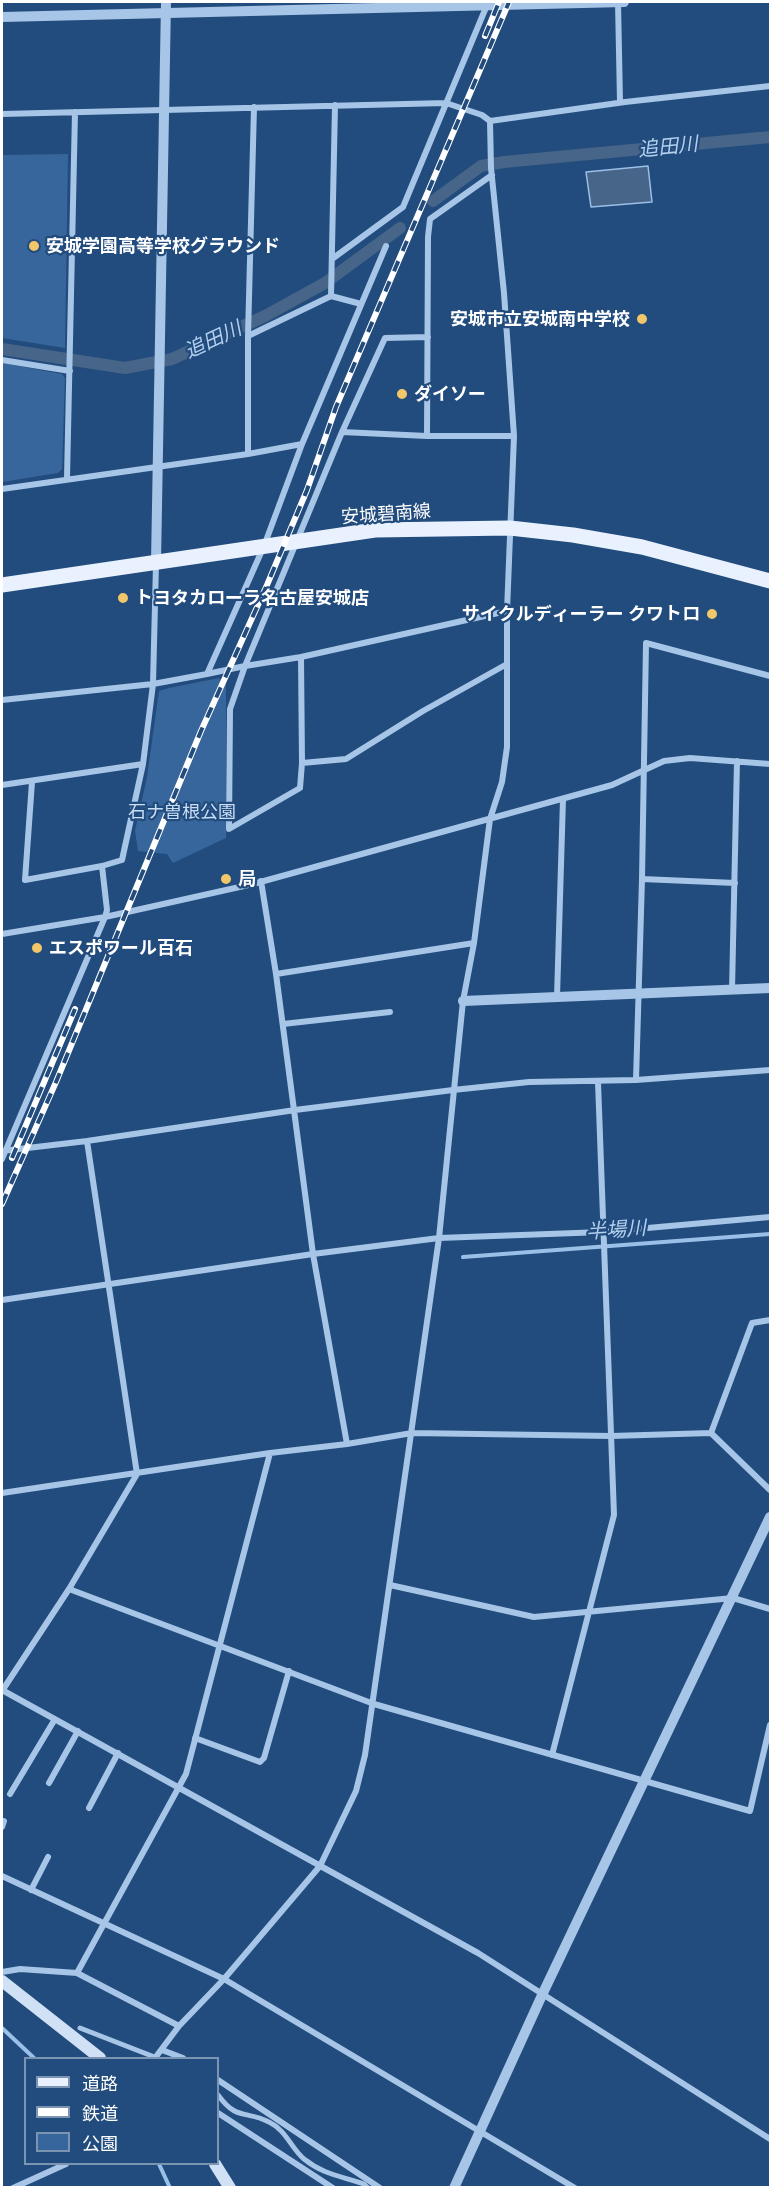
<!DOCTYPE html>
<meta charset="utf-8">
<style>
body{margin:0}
#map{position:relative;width:772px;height:2189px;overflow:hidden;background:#224c7d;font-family:Lato,"Noto Sans JP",sans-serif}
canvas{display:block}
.frame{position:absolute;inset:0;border:3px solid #fff;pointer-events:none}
.legend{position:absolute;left:24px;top:2057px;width:195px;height:108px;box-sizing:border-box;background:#224c7d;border:2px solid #7a94b1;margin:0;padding:8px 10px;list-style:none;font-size:18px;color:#fff}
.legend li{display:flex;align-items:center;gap:12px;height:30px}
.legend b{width:30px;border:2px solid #7a94b1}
</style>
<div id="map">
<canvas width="772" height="2189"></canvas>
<div class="frame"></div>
<ul class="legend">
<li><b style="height:8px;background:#e8f1fd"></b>道路</li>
<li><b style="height:8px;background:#fff"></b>鉄道</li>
<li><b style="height:16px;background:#36669b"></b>公園</li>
</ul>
</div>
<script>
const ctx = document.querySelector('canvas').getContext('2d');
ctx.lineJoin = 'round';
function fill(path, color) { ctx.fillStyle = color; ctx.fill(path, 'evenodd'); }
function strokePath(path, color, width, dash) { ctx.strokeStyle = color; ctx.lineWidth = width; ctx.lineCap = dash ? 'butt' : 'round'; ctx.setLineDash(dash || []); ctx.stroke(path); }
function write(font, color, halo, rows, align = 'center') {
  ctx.font = font + ' Lato,"Noto Sans JP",sans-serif'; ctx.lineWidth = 4.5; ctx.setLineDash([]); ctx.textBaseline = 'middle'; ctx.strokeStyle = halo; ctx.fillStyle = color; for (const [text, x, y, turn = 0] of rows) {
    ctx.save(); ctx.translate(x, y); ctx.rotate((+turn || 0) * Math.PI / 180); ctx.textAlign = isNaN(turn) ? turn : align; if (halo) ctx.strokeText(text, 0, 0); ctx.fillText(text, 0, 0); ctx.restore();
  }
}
const green = new Path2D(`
 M68 154 65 348 2 338V155Z
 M2 363 62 374 65 378 62 469 58 473 2 482Z
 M219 678 226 684V838L173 863 167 854 138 851 135 831 147 777 159 691 169 688Z`);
const water = new Path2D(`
 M648 166 652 202 591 207 586 172Z`);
const stream = new Path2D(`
 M463 1257 770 1234
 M2 2028 34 2058
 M159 2164 170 2188`);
const canal = new Path2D(`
 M433 201 481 166 504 162 770 137
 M2 349 125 368 172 359 265 316 325 283 400 228`);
const pedestrian = new Path2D(`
 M80 2028 157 2058
 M218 2095C237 2121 245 2110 269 2122 286 2130 291 2148 304 2159 324 2175 341 2176 364 2184L368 2188`);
const minor = new Path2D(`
 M618 2 620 102
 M2 114 446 103 482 115 490 121 491 168 504 293 514 436 507 611V747L502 782 490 819 474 943 463 1001 439 1238 365 1755 356 1791 320 1866 224 1979 179 2026 155 2058
 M490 121 625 102 770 86
 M332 259 403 207 487 5
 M331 296 361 304
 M248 336 331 296 335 105
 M428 337 385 338 342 432 427 436 428 237 430 219 492 175
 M2 360 70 371
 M427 436H514
 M248 454V336L254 107
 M67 478 75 112
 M2 489 248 454 302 444
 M507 611 301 657 245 666 230 709 229 829 300 788 302 763 346 759 423 711 507 664
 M301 657 302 763
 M207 674 245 666 342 432
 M2 700 153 684 207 674 264 546 302 444 386 246
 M32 782 25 880 102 866
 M2 785 143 764 153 684 156 564
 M642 879 735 883
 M261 881 276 974 313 1254 347 1444
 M2 934 105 917 253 884 612 785 664 761 690 758 770 764
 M276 974 474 943
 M732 990 737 761
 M557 997 563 799
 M283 1024 390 1012
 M636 1080 642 879 646 643 770 676
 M2 1151 87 1141 295 1110 453 1090 529 1082 636 1080 770 1070
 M2 1159 105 917 107 910 102 866 122 860 143 764
 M2 1300 313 1254 439 1238 603 1232 770 1217
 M711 1433 752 1323 770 1320
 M2 1493 270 1453 347 1444 412 1433 611 1436 711 1433 770 1490
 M390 1585 534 1617 733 1598 770 1609
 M69 1589 374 1704 750 1811 770 1725
 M2 1690 478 1953 770 2139
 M2 1691 69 1589 137 1474 87 1141
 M195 1738 260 1762 264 1758 289 1671
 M552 1755 614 1515 598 1082
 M49 1783 78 1731
 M10 1794 55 1719
 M89 1808 118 1753
 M2 1827 4 1821
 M2 1876 224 1979 575 2188
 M31 1890 48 1857
 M2 1972 20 1969 77 1973
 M179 2026 77 1973 186 1774 270 1453
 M162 2050 183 2058
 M218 2080 380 2188
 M218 2113 333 2188
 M13 2188 66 2164`);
const tertiary = new Path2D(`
 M2 17 624 2
 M156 562 166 2
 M463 1001 770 988
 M454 2188 543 1993 770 1517`);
const secondary = new Path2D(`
 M2 1981 100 2058
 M215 2164 230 2188`);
const primary = new Path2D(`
 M2 585 375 530 510 528 573 535 642 547 770 581`);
const rail = new Path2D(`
 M485 36 499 2
 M12 1158 75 1009
 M2 1204 56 1082 201 731 267 585 307 490 336 407 509 2`);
const markers = [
 [34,246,6,"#f1c769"],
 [642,319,6,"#f1c769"],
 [402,394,6,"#f1c769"],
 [123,598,6,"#f1c769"],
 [712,614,6,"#f1c769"],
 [226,879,6,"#f1c769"],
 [37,948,6,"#f1c769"]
];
const poiNames = [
 ["安城学園高等学校グラウンド",46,246],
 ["安城市立安城南中学校",630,319,"right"],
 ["ダイソー",414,394],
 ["トヨタカローラ名古屋安城店",135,598],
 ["サイクルディーラー クワトロ",700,614,"right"],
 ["局",238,879],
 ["エスポワール百石",49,948]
];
const streetNames = [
 ["安城碧南線",386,514,-4]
];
const parkNames = [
 ["石ナ曽根公園",182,812]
];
const waterNames = [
 ["追田川",668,147,-6],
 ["追田川",213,340,-25],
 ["半場川",616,1230,-4]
];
fill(green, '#36669b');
fill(water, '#466588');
strokePath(water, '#9bc0e7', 1.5);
strokePath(stream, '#9bc0e7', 4);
strokePath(canal, '#466588', 12);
strokePath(pedestrian, '#a7c5e6', 5);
strokePath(minor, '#a7c5e6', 6);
strokePath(tertiary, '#a7c5e6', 10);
strokePath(secondary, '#d1e1f5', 12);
strokePath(primary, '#e8f1fd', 15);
strokePath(rail, '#fff', 6);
strokePath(rail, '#224c7d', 4, [11]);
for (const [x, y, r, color] of markers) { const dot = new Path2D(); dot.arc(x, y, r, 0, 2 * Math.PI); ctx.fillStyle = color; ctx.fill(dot); strokePath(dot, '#224c7d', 2); }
write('bold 18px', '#fff', '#224c7d', poiNames, 'left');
write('18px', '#fff', '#224c7d', streetNames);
write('18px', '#cadef5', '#224c7d', parkNames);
write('italic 20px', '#b2cfee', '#224c7d', waterNames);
</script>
